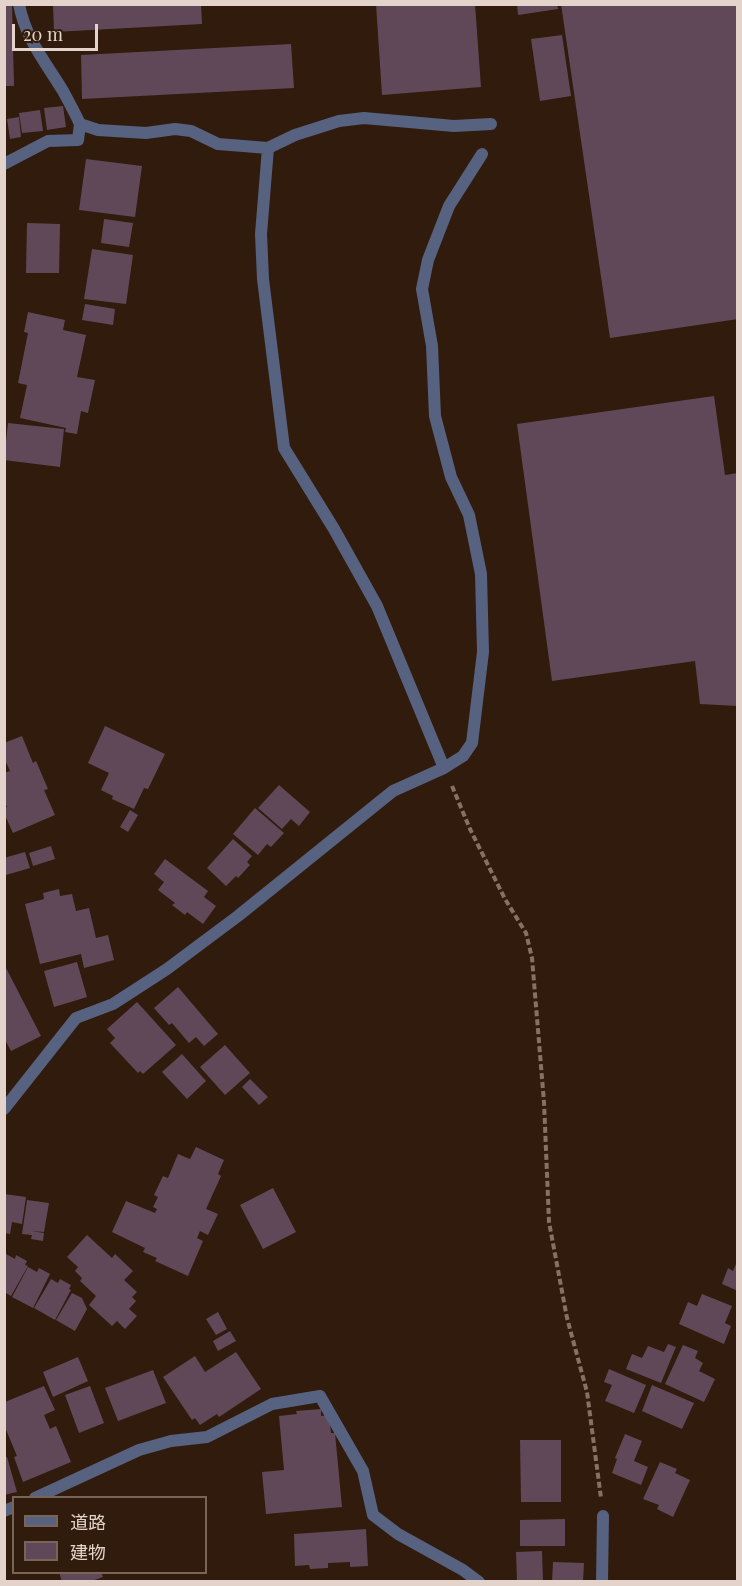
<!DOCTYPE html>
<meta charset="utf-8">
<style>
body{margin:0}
#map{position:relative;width:742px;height:1586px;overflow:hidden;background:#311b0c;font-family:"Playfair Display","Noto Sans JP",serif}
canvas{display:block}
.frame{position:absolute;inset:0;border:6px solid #e3d3ca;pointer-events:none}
.legend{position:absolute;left:12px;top:1496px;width:195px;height:78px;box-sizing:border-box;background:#311b0c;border:2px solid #786558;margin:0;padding:8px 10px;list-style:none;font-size:18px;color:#e3d3ca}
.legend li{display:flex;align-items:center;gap:12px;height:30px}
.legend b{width:30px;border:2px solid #786558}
.scale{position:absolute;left:12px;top:24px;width:86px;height:27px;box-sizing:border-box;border:3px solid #e3d3ca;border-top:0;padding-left:8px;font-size:18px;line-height:21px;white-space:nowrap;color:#e3d3ca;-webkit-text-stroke:4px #311b0c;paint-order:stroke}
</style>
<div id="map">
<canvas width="742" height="1586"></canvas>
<div class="frame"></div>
<ul class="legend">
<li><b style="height:8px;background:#56627f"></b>道路</li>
<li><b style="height:16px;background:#614858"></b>建物</li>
</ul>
<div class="scale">20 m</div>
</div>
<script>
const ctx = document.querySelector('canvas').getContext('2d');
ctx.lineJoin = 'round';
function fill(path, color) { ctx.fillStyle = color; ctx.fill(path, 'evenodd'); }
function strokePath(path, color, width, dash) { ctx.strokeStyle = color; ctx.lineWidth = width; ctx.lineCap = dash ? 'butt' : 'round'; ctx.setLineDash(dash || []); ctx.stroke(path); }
const building = new Path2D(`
 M4 4H12L14 86H4Z
 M53 4H201L202 24 54 32Z
 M376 4H475L481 87 382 95Z
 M517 4H557L558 9 518 15Z
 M561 4H738V319L610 338Z
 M562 35 571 96 540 101 531 39Z
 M291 44 294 88 82 99 81 55Z
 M63 106 66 127 47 130 44 108Z
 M40 110 43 131 22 133 19 113Z
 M19 117 21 137 10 139 7 119Z
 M86 159 142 166 135 217 79 210Z
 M104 219 133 223 129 247 101 243Z
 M27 223 60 224 59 273H26Z
 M92 249 133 255 126 304 84 299Z
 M85 304 115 309 113 325 82 320Z
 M28 312 65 320 63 330 86 335 77 377 95 380 88 413 81 411 77 434 65 432 66 428 20 418 27 385 18 383 28 333 24 332Z
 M714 396 725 475 738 473V706L700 704 695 661 552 681 517 424Z
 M8 423 64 429 60 467 4 460Z
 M105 726 165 754 148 789 144 788 134 809 112 799 113 796 101 790 109 773 88 763Z
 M22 736 33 763 36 761 48 789 44 790 55 815 13 833 4 813V808L7 807 4 801V773L10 771 4 758V743Z
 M279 785 310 812 299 826 291 819 282 829 258 808Z
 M255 808 284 833 271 847 267 844 258 855 233 834Z
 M130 810 138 815 128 832 120 827Z
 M233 839 252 856 247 862 250 865 238 878 236 876 226 886 207 868Z
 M51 846 55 859 33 866 29 853Z
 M25 852 30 868 6 875 4 858Z
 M165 859 208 891 204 897 216 906 203 924 187 912 185 915 172 905 175 903 158 890 164 882 154 874Z
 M59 889 60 896 72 894 76 911 89 908 96 938 108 935 114 960 84 968 81 954 40 964 25 904 44 899 43 893Z
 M77 962 87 997 54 1007 44 971Z
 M4 964 41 1036 11 1051 4 1038Z
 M178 987 218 1034 204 1046 196 1037 189 1043 172 1023 169 1025 154 1008Z
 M137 1002 176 1045 143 1074 140 1071 138 1073 110 1043 115 1038 107 1029Z
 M225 1045 250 1073 225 1095 200 1067Z
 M182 1054 206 1081 187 1099 162 1072Z
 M250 1079 268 1097 259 1105 242 1087Z
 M196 1147 224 1160 218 1174 221 1176 206 1209 218 1214 208 1235 200 1231 197 1238 203 1241 188 1276 155 1261 157 1258 143 1252 145 1248 112 1232 126 1201 155 1213 157 1209 153 1207 158 1197 154 1195 163 1176 168 1178 178 1154 190 1159Z
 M273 1188 296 1232 263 1249 240 1205Z
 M4 1194 26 1197 22 1224 12 1222 10 1234 4 1233Z
 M27 1200 49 1203 44 1232 31 1231 44 1233 43 1241 31 1239 32 1235 22 1234Z
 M87 1235 112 1258 115 1254 133 1271 124 1280 137 1292 132 1297 136 1301 129 1309 137 1316 125 1329 117 1321 112 1326 89 1305 96 1296 80 1281 82 1278 75 1271 78 1267 67 1257Z
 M6 1254 15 1259 16 1255 27 1261 25 1265 28 1266 11 1296 4 1292Z
 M738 1259V1291L722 1284 728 1268 733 1271Z
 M28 1267 37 1272 39 1268 50 1274 33 1308 12 1297Z
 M51 1279 58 1283 60 1279 71 1285 69 1289 71 1290 55 1320 34 1308Z
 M72 1293 82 1298 87 1309 75 1331 56 1320Z
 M702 1294 732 1306 725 1323 731 1326 724 1344 679 1324 688 1302 697 1306Z
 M218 1312 227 1329 216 1335 206 1319Z
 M230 1331 236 1341 218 1351 213 1341Z
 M668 1344 676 1347 661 1383 626 1369 632 1354 642 1358 648 1346 664 1352Z
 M683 1345 698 1351 695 1358 703 1363 699 1371 715 1379 704 1402 665 1384Z
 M236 1352 261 1389 219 1417 217 1414 200 1425 195 1418 192 1420 163 1377 195 1356 205 1372Z
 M78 1357 88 1381 53 1397 43 1372Z
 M609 1369 646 1385 634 1413 605 1401 612 1385 604 1382Z
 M153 1370 166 1403 118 1421 105 1388Z
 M652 1385 694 1403 682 1429 642 1411Z
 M44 1386 55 1410 44 1415 50 1429 56 1426 71 1462 23 1482 14 1457 17 1456 4 1425 5 1402Z
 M90 1386 104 1423 79 1433 65 1395Z
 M321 1409V1416L329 1415 331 1433H335L342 1507 266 1514 262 1472 284 1470 279 1416 297 1414 296 1411Z
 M625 1434 642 1441 634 1461 648 1467 641 1485 612 1473 617 1459 615 1458Z
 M520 1440H561V1502H521Z
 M7 1457 17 1492 4 1495V1458Z
 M660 1462 677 1469 675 1473 690 1480 673 1517 657 1509 659 1505 643 1499Z
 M565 1519V1546H520V1520Z
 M366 1529 368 1566 350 1567V1562L328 1563V1568L310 1569 309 1565 295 1566 294 1534Z
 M542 1551 543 1582H517L516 1552Z
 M553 1562 584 1563 583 1582H552Z
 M59 1572H101L103 1577 89 1582H62Z`);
const path = new Path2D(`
 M452 786 470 829 505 899 526 933 532 958 544 1102 549 1222 567 1318 587 1392 601 1498`);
const minor = new Path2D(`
 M268 148 295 135 339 121 364 118 454 126 491 124
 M4 164 48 141 78 140 80 124
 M444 768 463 756 472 743 483 652 481 574 469 515 451 477 435 416 432 346 422 289 428 260 449 206 482 154
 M4 1109 76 1018 113 1004 167 969 238 916 393 791 444 768 377 606 334 529 284 448 263 279 261 234 268 148 218 144 191 131 175 129 146 133 98 130 80 124C75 113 69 102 63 91 46 63 25 38 19 4
 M35 1498 139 1450 171 1441 207 1437 272 1404 320 1396 363 1471 373 1515 398 1534 463 1570 479 1582
 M4 1511 14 1507
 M602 1582 603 1516`);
fill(building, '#614858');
strokePath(path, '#857265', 4, [6, 3]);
strokePath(minor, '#56627f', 12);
</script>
